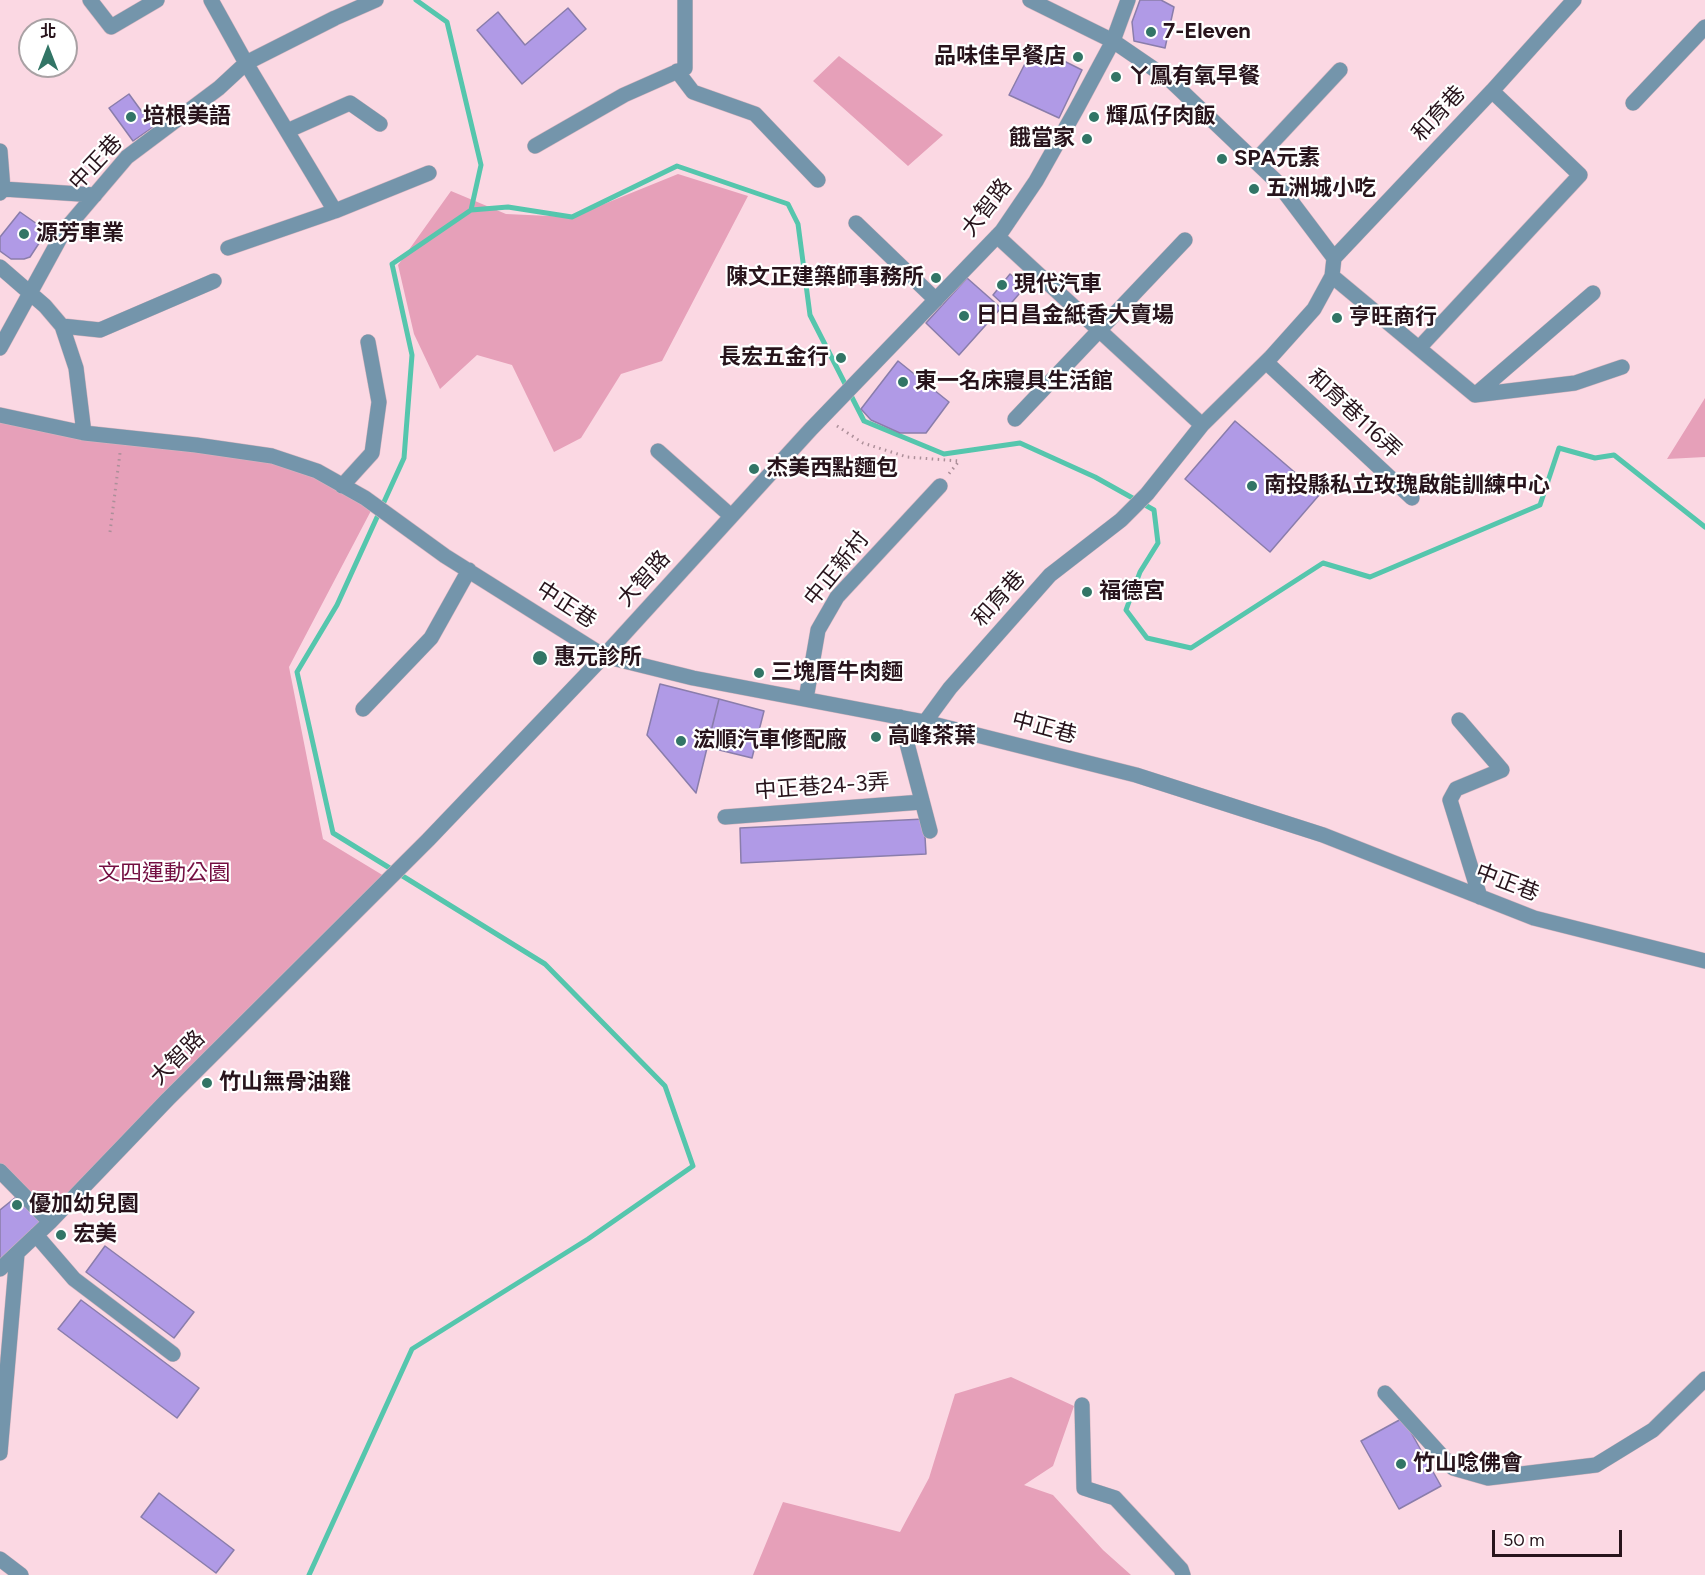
<!DOCTYPE html>
<meta charset="utf-8">
<style>
body{margin:0}
#map{position:relative;width:1705px;height:1575px;overflow:hidden;background:#fbd8e3;font-family:Figtree,"Noto Sans TC",sans-serif}
canvas{display:block}
.north{position:absolute;left:18px;top:18px;width:60px;height:60px;box-sizing:border-box;background:#fff;border:2px solid #a9a1a4;border-radius:50%;rotate:0deg;font-size:16px;font-weight:700;line-height:24px;text-align:center;color:#28141c}
.north::after{content:'';display:block;margin:auto;width:21px;height:27px;background:#327566;clip-path:polygon(50% 0,100% 100%,50% 72%,0 100%)}
.scale{position:absolute;left:1492px;top:1530px;width:130px;height:27px;box-sizing:border-box;border:3px solid #28141c;border-top:0;padding-left:8px;font-size:18px;line-height:21px;white-space:nowrap;color:#28141c;-webkit-text-stroke:4px #fff;paint-order:stroke}
</style>
<div id="map">
<canvas width="1705" height="1575"></canvas>
<div class="north">北</div>
<div class="scale">50 m</div>
</div>
<script>
const ctx = document.querySelector('canvas').getContext('2d');
ctx.lineJoin = 'round';
function fill(path, color) { ctx.fillStyle = color; ctx.fill(path, 'evenodd'); }
function strokePath(path, color, width, dash) { ctx.strokeStyle = color; ctx.lineWidth = width; ctx.lineCap = dash ? 'butt' : 'round'; ctx.setLineDash(dash || []); ctx.stroke(path); }
function write(font, color, halo, rows, align = 'center') {
  ctx.font = font + ' Figtree,"Noto Sans TC",sans-serif'; ctx.lineWidth = 4.5; ctx.setLineDash([]); ctx.textBaseline = 'middle'; ctx.strokeStyle = halo; ctx.fillStyle = color; for (const [text, x, y, turn = 0] of rows) {
    ctx.save(); ctx.translate(x, y); ctx.rotate((+turn || 0) * Math.PI / 180); ctx.textAlign = isNaN(turn) ? turn : align; if (halo) ctx.strokeText(text, 0, 0); ctx.fillText(text, 0, 0); ctx.restore();
  }
}
const green = new Path2D(`
 M839 56 943 135 908 166 813 81Z
 M678 174 748 196 662 361 621 374 581 438 554 452 512 365 477 355 440 389 414 334 398 265 451 191 506 214 572 217Z
 M1705 398V457L1667 459Z
 M0 419 272 456 374 505 289 667 323 839 389 879 50 1222 0 1171Z
 M1011 1377 1074 1406 1053 1466 1024 1485 1053 1495 1103 1550 1131 1575H753L783 1502 900 1532 929 1478 955 1394Z`);
const stream = new Path2D(`
 M471 210 508 207 572 217 677 166 788 204 798 224 810 315 864 421 944 454 1020 443 1095 477 1154 510 1158 543 1140 572 1126 610 1147 638 1191 648 1323 563 1370 577 1540 505 1559 448 1595 458 1614 455 1705 527
 M309 1575 412 1349 588 1239 693 1166 665 1086 545 964 333 833 297 672 337 605 404 458 412 355 392 264 471 210 481 165 447 22 416 0`);
const building = new Path2D(`
 M1140 0H1161L1174 7 1165 48 1134 41 1132 22Z
 M568 8 586 29 522 84 477 30 498 12 525 45Z
 M1034 46 1082 70 1059 118 1009 95Z
 M129 94 153 127 133 141 109 108Z
 M20 212 47 231 30 257 24 259H11L0 251V237Z
 M1010 274 1025 287 1007 308 993 295Z
 M967 278 1001 308 959 355 926 323Z
 M898 361 949 402 926 433H900L871 420 861 409Z
 M1235 421 1320 494 1270 552 1185 479Z
 M660 684 719 699 696 793 647 735Z
 M719 699 764 711 752 758 707 747Z
 M924 819 926 854 741 863 740 828Z
 M21 1193 45 1217 0 1261V1210Z
 M105 1246 194 1312 174 1338 86 1272Z
 M81 1300 199 1388 177 1418 58 1329Z
 M1403 1418 1441 1486 1399 1509 1361 1441Z
 M159 1493 234 1550 216 1573 141 1517Z`);
const path = new Path2D(`
 M837 426 863 443 907 457 959 461 948 475
 M110 532 120 453`);
const minor = new Path2D(`
 M90 0 111 27 157 0
 M211 0 246 63 335 211
 M677 71 693 92 755 114 818 180
 M1633 103 1705 27
 M287 131 350 103 380 124
 M535 146 624 95 685 68V0
 M0 151 3 189 0 193
 M1255 161 1340 70
 M3 189 95 195
 M856 223 936 300
 M997 236 1202 425
 M228 248 335 211 429 173
 M1334 258 1492 91 1574 0
 M0 267 45 306 62 326 76 368 84 433
 M1332 276 1475 395 1575 383 1622 367
 M62 326 100 330 214 281
 M0 348 64 231 127 157 219 88 246 63 335 18 376 0
 M1419 348 1580 175 1492 91
 M1266 362 1412 498
 M1475 395 1593 293
 M0 415 84 433 196 445 272 456 317 471 365 498 445 556 604 656 693 678 925 722 1136 775 1323 835 1534 918 1705 961
 M1015 419 1185 240
 M658 451 731 516
 M342 486 372 453 379 402 368 342
 M806 699 818 630 837 597 940 486
 M363 709 431 638 469 570
 M900 717 930 831
 M1459 720 1502 770 1456 789 1450 800 1480 897
 M925 722 950 688 1050 575 1121 520 1147 494 1202 425 1271 357 1314 309 1332 276 1334 258 1276 181 1170 80 1113 41 1030 0
 M725 817 922 802
 M0 1171 50 1222
 M36 1235 74 1279 173 1354
 M0 1269 50 1222 168 1099 428 840 604 656 811 429 1002 231 1036 181 1077 108 1113 41 1128 0
 M1385 1393 1453 1468 1488 1478 1596 1465 1653 1430 1705 1379
 M1082 1405 1084 1488 1115 1498 1181 1569 1183 1575
 M0 1453 17 1254
 M0 1559 21 1575`);
const markers = [
 [1151,32,6,"#327566"],
 [1078,57,6,"#327566"],
 [1116,77,6,"#327566"],
 [131,117,6,"#327566"],
 [1094,117,6,"#327566"],
 [1087,139,6,"#327566"],
 [1222,159,6,"#327566"],
 [1254,189,6,"#327566"],
 [24,234,6,"#327566"],
 [936,278,6,"#327566"],
 [1002,285,6,"#327566"],
 [964,316,6,"#327566"],
 [1337,318,6,"#327566"],
 [841,358,6,"#327566"],
 [903,382,6,"#327566"],
 [754,469,6,"#327566"],
 [1252,486,6,"#327566"],
 [1087,592,6,"#327566"],
 [540,658,8,"#327566"],
 [759,673,6,"#327566"],
 [876,737,6,"#327566"],
 [681,741,6,"#327566"],
 [207,1083,6,"#327566"],
 [17,1205,6,"#327566"],
 [61,1235,6,"#327566"],
 [1401,1464,6,"#327566"]
];
const poiNames = [
 ["7-Eleven",1163,32],
 ["品味佳早餐店",1066,57,"right"],
 ["ㄚ鳳有氧早餐",1128,77],
 ["培根美語",143,117],
 ["輝瓜仔肉飯",1106,117],
 ["餓當家",1075,139,"right"],
 ["SPA元素",1234,159],
 ["五洲城小吃",1266,189],
 ["源芳車業",36,234],
 ["陳文正建築師事務所",924,278,"right"],
 ["現代汽車",1014,285],
 ["日日昌金紙香大賣場",976,316],
 ["亨旺商行",1349,318],
 ["長宏五金行",829,358,"right"],
 ["東一名床寢具生活館",915,382],
 ["杰美西點麵包",766,469],
 ["南投縣私立玫瑰啟能訓練中心",1264,486],
 ["福德宮",1099,592],
 ["惠元診所",554,658],
 ["三塊厝牛肉麵",771,673],
 ["高峰茶葉",888,737],
 ["浤順汽車修配廠",693,741],
 ["竹山無骨油雞",219,1083],
 ["優加幼兒園",29,1205],
 ["宏美",73,1235],
 ["竹山唸佛會",1413,1464]
];
const streetNames = [
 ["和育巷",1439,114,-47],
 ["中正巷",96,163,-47],
 ["大智路",987,208,-52],
 ["和育巷116弄",1354,414,43],
 ["中正新村",837,569,-51],
 ["大智路",644,579,-48],
 ["和育巷",999,599,-48],
 ["中正巷",566,605,33],
 ["中正巷",1044,728,15],
 ["中正巷24-3弄",822,787,-4],
 ["中正巷",1507,883,21],
 ["大智路",178,1058,-45]
];
const parkNames = [
 ["文四運動公園",164,874]
];
fill(green, '#e6a0b9');
strokePath(stream, '#55c6ad', 5);
fill(building, '#b09ae6');
strokePath(building, '#8a7dab', 1.5);
strokePath(minor, '#d5b5bf', 16);
strokePath(path, '#ac8f99', 3, [1.5, 4.5]);
strokePath(minor, '#7495ab', 15);
for (const [x, y, r, color] of markers) { const dot = new Path2D(); dot.arc(x, y, r, 0, 2 * Math.PI); ctx.fillStyle = color; ctx.fill(dot); strokePath(dot, '#fff', 2); }
write('bold 22px', '#28141c', '#fff', poiNames, 'left');
write('22px', '#28141c', '#fff', streetNames);
write('22px', '#730e41', '#fff', parkNames);
</script>
